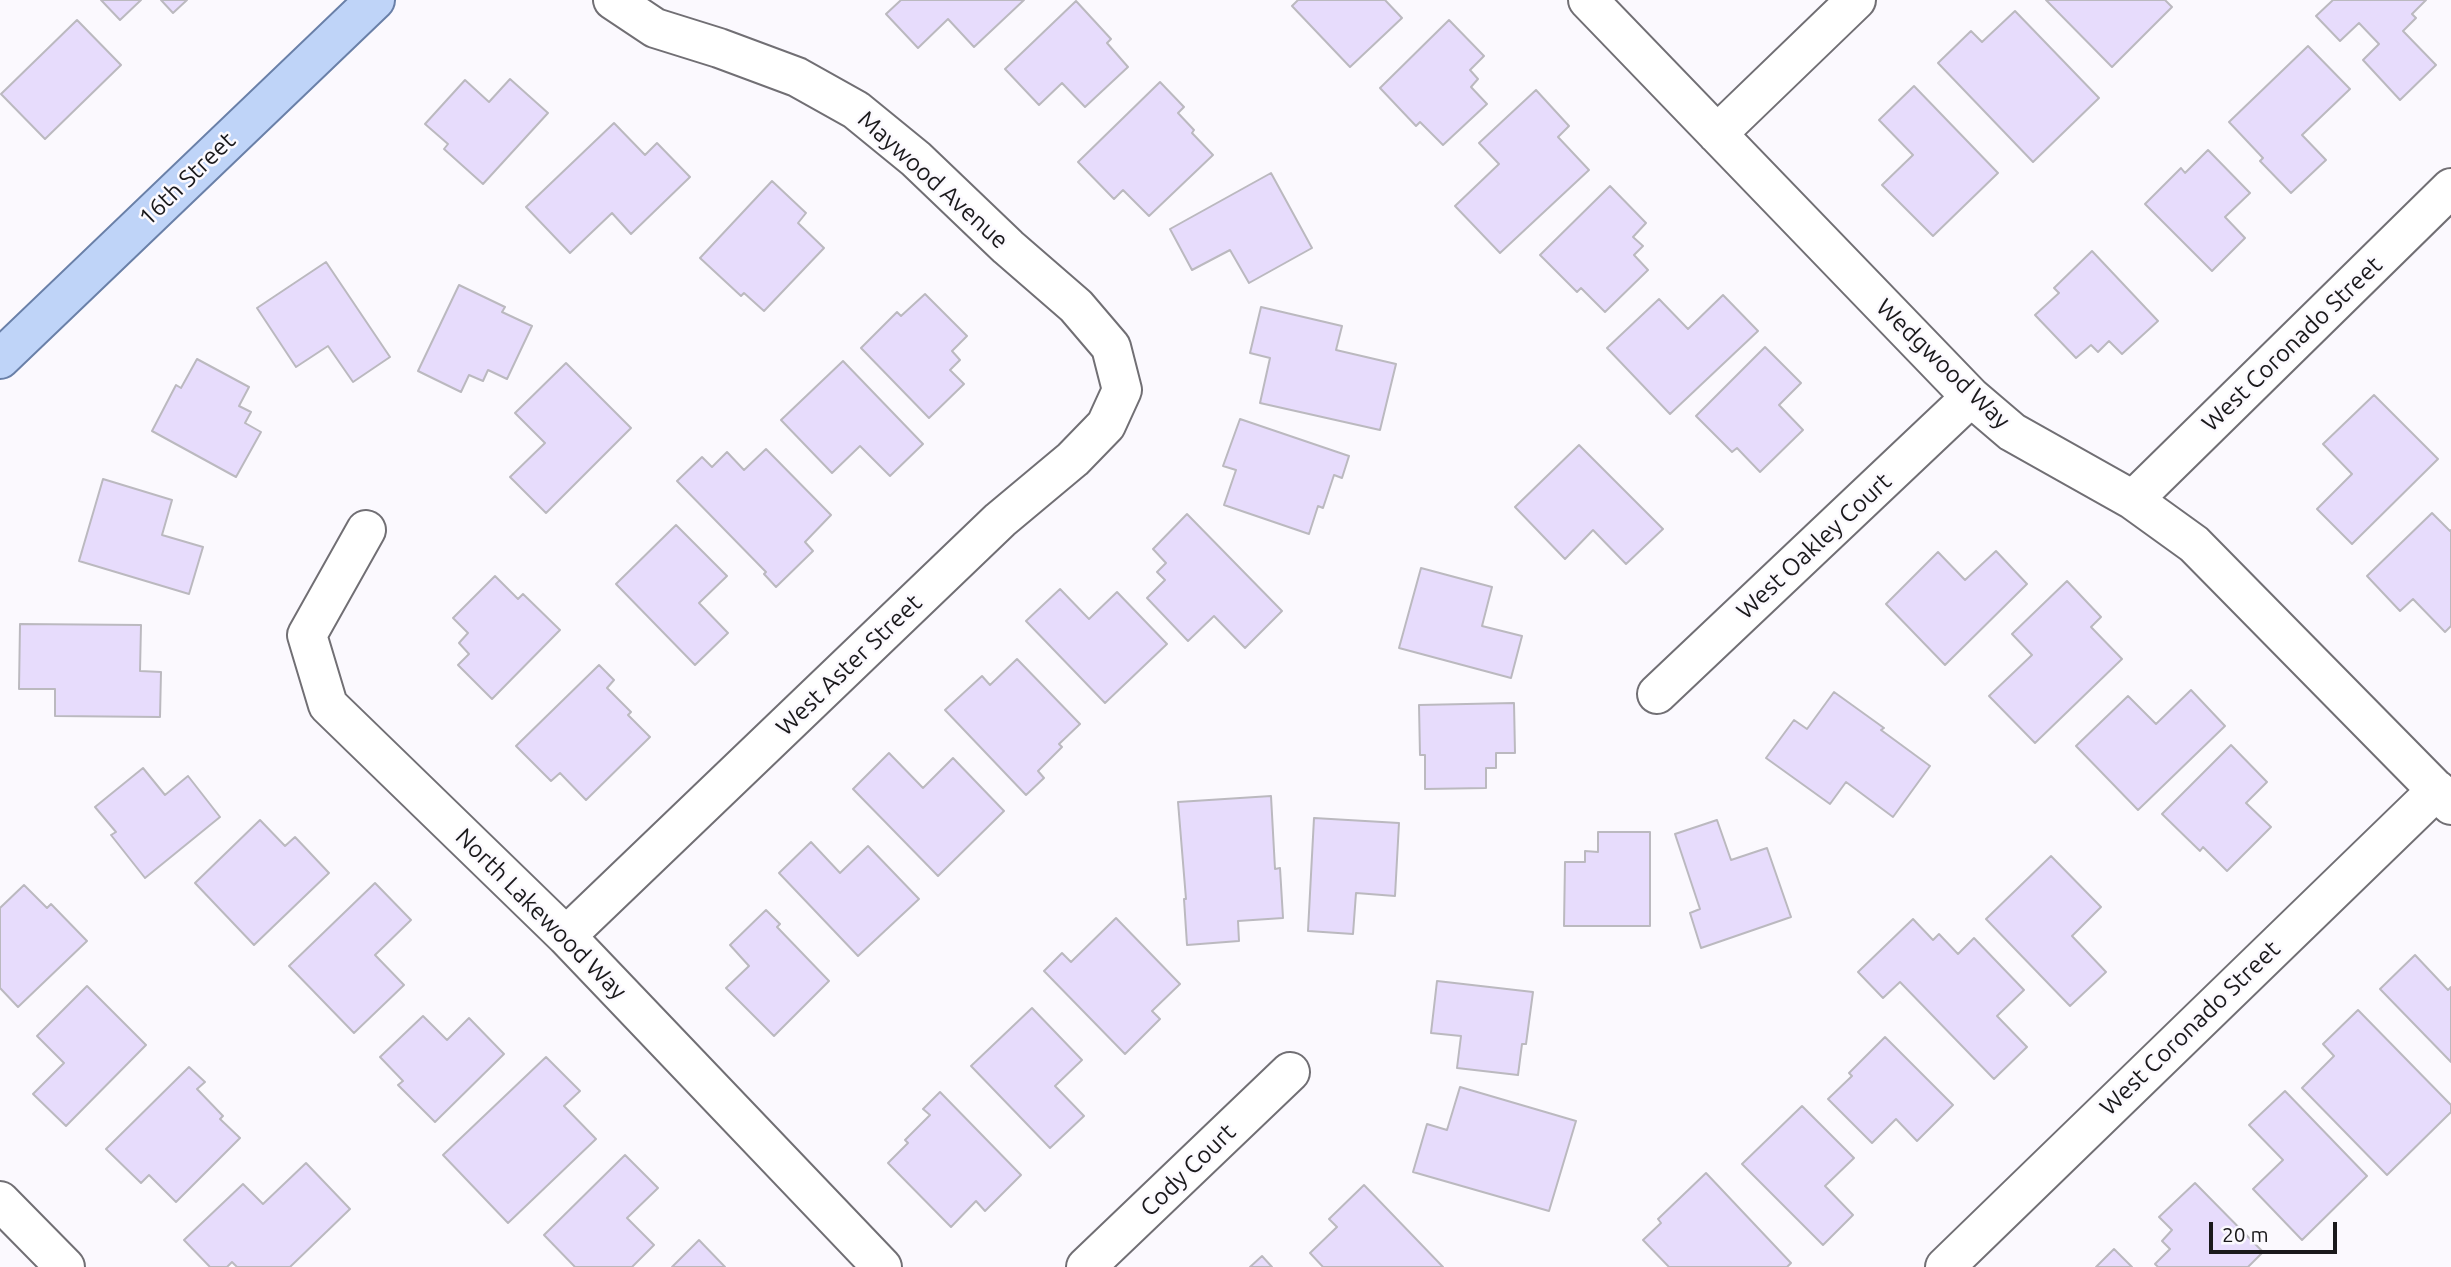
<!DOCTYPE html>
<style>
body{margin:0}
#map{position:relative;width:2451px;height:1267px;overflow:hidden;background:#fbf9fe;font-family:Ubuntu,sans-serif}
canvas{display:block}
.scale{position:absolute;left:2209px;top:1222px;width:128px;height:32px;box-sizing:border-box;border:4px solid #1a191b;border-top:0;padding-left:9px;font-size:21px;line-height:24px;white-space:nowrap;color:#1a191b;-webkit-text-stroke:5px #fbf9fe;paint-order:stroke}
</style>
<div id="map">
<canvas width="2451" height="1267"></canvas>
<div class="scale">20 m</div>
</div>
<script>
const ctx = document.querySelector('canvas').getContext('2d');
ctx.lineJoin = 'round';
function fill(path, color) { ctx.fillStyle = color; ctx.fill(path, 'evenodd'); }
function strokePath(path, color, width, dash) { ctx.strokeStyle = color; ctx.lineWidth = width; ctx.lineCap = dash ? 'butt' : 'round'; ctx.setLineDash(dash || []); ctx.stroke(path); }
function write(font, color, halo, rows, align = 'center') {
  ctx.font = font + ' Ubuntu,sans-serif'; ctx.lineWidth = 5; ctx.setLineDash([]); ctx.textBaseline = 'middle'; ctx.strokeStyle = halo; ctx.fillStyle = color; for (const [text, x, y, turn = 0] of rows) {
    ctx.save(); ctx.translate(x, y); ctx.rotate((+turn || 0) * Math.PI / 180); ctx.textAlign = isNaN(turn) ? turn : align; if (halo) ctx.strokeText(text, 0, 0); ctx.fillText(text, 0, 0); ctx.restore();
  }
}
const building = new Path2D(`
 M101 0H141L120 20Z
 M161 0H187L173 13Z
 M901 0H1024L974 47 948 19 918 48 886 14Z
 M1298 0H1385L1402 18 1350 67 1292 6Z
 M2046 0H2165L2172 7 2112 67Z
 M2333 0H2426L2412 14 2416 18 2403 31 2436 65 2400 100 2363 60 2379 44 2359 23 2340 41 2316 16Z
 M1076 1 1111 39 1107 43 1128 67 1085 107 1062 83 1039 105 1005 69Z
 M2015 11 2099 98 2033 162 1938 63 1971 31 1982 42Z
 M77 20 121 65 45 139 1 94Z
 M1449 20 1484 56 1470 70 1478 79 1471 87 1487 104 1443 145 1420 122 1416 126 1380 88Z
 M2308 46 2350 89 2302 135 2326 160 2291 193 2260 161 2263 158 2229 122Z
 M510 79 548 113 483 184 444 149 448 144 425 124 465 80 489 102Z
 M1160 82 1184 107 1178 113 1194 130 1192 133 1213 155 1149 216 1123 190 1114 199 1078 162Z
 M1914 86 1998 173 1933 236 1882 185 1913 155 1879 120Z
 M1536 90 1569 126 1558 137 1589 170 1500 253 1455 206 1499 164 1479 143Z
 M614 123 645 155 657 143 690 177 631 234 612 213 570 253 526 207Z
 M2208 150 2250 193 2225 217 2245 238 2212 271 2145 204 2181 168 2185 173Z
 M1271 173 1312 248 1249 283 1230 250 1192 270 1170 229Z
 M772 181 806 213 798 223 824 248 764 311 744 293 741 296 700 258Z
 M1610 186 1646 223 1633 237 1643 246 1634 255 1648 270 1605 312 1581 288 1577 292 1540 255Z
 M2092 251 2158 321 2122 354 2109 341 2098 352 2091 345 2076 358 2035 315 2059 293 2054 288Z
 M326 262 390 357 353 382 328 346 296 367 257 308Z
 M459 285 505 307 502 312 532 326 507 379 488 370 483 381 469 375 461 392 418 371Z
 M925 294 967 336 952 351 960 360 950 370 964 384 929 418 861 348 897 312 901 316Z
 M1723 295 1758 331 1670 414 1607 348 1659 299 1688 329Z
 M1261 307 1342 326 1336 350 1396 364 1380 430 1260 403 1270 358 1250 353Z
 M1765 347 1801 383 1779 405 1803 430 1760 472 1737 448 1732 452 1696 416Z
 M197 359 249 387 239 406 251 412 245 423 261 432 236 477 152 431 176 385 181 388Z
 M843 361 923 444 890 476 860 446 832 473 781 420Z
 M566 363 631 428 546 513 510 477 545 443 515 413Z
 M2374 395 2438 459 2352 544 2317 509 2352 474 2323 444Z
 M1240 419 1349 456 1342 478 1334 475 1323 508 1318 506 1309 534 1224 505 1236 470 1223 466Z
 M1579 445 1663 529 1626 564 1593 530 1565 559 1515 507Z
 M766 449 831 515 805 542 813 551 776 587 764 574 766 572 677 481 702 457 712 467 727 452 744 470Z
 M103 479 172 500 162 535 203 547 189 594 79 561Z
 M2432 513 2450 531 2451 530V626L2445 632 2413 599 2400 611 2367 576Z
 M1187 514 1282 611 1245 648 1214 616 1188 641 1147 598 1165 580 1157 572 1166 563 1153 549Z
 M676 525 727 576 699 603 728 633 695 665 616 584Z
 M1996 551 2027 584 1945 665 1886 604 1938 552 1965 580Z
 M1421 568 1492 587 1482 626 1522 636 1511 678 1399 648Z
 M495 576 518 599 523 594 560 630 492 699 458 665 469 654 459 643 468 633 453 618Z
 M2067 581 2101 617 2091 627 2122 659 2035 743 1989 696 2032 655 2012 634Z
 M1060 589 1089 619 1117 592 1167 644 1105 703 1026 621Z
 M20 624 141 625 140 671 161 672 160 717 55 716V689H19Z
 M1017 659 1080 724 1059 744 1062 747 1038 771 1044 778 1026 795 945 710 982 676 990 685Z
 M599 665 614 680 607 688 631 712 628 715 650 737 586 800 560 773 551 781 516 746Z
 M2191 690 2225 726 2138 810 2076 746 2128 696 2156 724Z
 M1834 692 1884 728 1881 730 1930 766 1893 817 1846 782 1830 804 1766 758 1794 720 1807 729Z
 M1514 703 1515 753H1496V768H1486V788L1425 789V755H1420L1419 705Z
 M2231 745 2267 782 2246 803 2271 827 2227 871 2203 847 2200 851 2162 814Z
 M889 753 923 788 953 758 1004 811 938 876 853 789Z
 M143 768 165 795 188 776 220 817 145 878 111 835 116 832 95 807Z
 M1271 796 1275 869 1280 868 1283 918 1238 921 1239 941 1187 945 1184 899H1186L1178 802Z
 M1314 818 1399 823 1395 896 1356 893 1353 934 1308 931Z
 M260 820 285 846 295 837 329 873 254 945 195 883Z
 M1717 820 1731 860 1767 848 1791 917 1701 948 1690 913 1700 909 1675 834Z
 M1598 832H1650V926H1564L1565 862H1585V851L1598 852Z
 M811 842 840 873 868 846 919 899 858 956 779 873Z
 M2051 856 2101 907 2072 936 2106 972 2070 1006 1986 919Z
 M375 883 411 920 375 955 404 985 354 1033 289 966Z
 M24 885 47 908 51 904 87 941 18 1007 0 988V908Z
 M766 910 780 924 777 927 829 981 774 1036 726 988 749 966 730 945Z
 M1116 918 1180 984 1152 1011 1160 1019 1125 1054 1044 971 1062 953 1071 962Z
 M1913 919 1933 940 1939 934 1958 954 1974 938 2024 990 1997 1016 2027 1047 1994 1079 1900 982 1883 998 1858 972Z
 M2415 955 2448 990 2451 987V1062L2380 989Z
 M1437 981 1533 992 1526 1044H1522L1518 1075 1457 1068 1461 1036 1431 1033Z
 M87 986 146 1045 66 1126 33 1094 64 1063 37 1036Z
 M1032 1008 1082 1060 1055 1086 1084 1116 1050 1148 971 1066Z
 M2358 1010 2451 1105V1112L2387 1175 2302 1088 2334 1056 2323 1044Z
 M423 1016 447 1040 469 1018 504 1054 435 1122 398 1085 403 1081 380 1057Z
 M1885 1037 1953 1105 1917 1141 1896 1119 1872 1143 1828 1099 1852 1076 1849 1073Z
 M546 1057 580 1091 564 1106 596 1139 508 1223 443 1155Z
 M189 1067 205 1082 197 1089 223 1116 220 1119 240 1138 176 1202 149 1175 141 1183 106 1149Z
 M1460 1087 1576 1121 1549 1211 1413 1172 1427 1124 1447 1130Z
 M2285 1091 2367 1176 2302 1240 2253 1189 2283 1160 2249 1125Z
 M940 1092 1021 1175 985 1211 976 1201 951 1227 888 1163 908 1143 905 1140 930 1115 923 1109Z
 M1802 1106 1854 1158 1825 1186 1853 1215 1823 1245 1742 1164Z
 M625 1155 658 1188 627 1218 654 1245 632 1267H575L544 1235Z
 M306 1163 350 1209 290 1267H237L232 1262 227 1267H210L184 1240 243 1184 263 1204Z
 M1706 1173 1791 1263 1787 1267H1669L1643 1240 1661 1223 1658 1219Z
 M2195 1183 2263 1252 2248 1267H2158L2155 1264 2170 1249 2162 1241 2172 1230 2159 1217Z
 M1364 1185 1443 1267H1323L1310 1253 1337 1227 1329 1219Z
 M699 1240 725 1267H672Z
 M2114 1249 2132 1267H2096Z
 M1262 1256 1272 1267H1250Z`);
const minor = new Path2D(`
 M1588 0 1971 397 2012 432 2133 500 2194 544 2451 805
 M1717 134 1856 0
 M2133 500 2451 188
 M366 530 307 635 328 705 566 936 882 1267
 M1657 694 1971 397
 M566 936 1000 520 1073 459 1106 425 1122 390 1111 347 1076 306 1008 247 916 159 856 110 797 77 719 48 655 28 613 0
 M0 1201 65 1267
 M1086 1267 1290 1072
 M1945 1267 2437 790`);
const major = new Path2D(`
 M0 359 375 0`);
const streetNames = [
 ["16th Street",187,179,-44],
 ["Maywood Avenue",933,180,42],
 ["West Coronado Street",2292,344,-44],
 ["Wedgwood Way",1943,364,44],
 ["West Oakley Court",1814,546,-43],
 ["West Aster Street",849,665,-44],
 ["North Lakewood Way",541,914,45],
 ["West Coronado Street",2190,1028,-44],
 ["Cody Court",1188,1170,-44]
];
fill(building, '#e7dcfc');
strokePath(building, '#bbb9bf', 2);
strokePath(minor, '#716f74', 42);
strokePath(major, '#6a80a8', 42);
strokePath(minor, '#fff', 38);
strokePath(major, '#bfd4f8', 38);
write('24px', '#1a191b', '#fbf9fe', streetNames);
</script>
